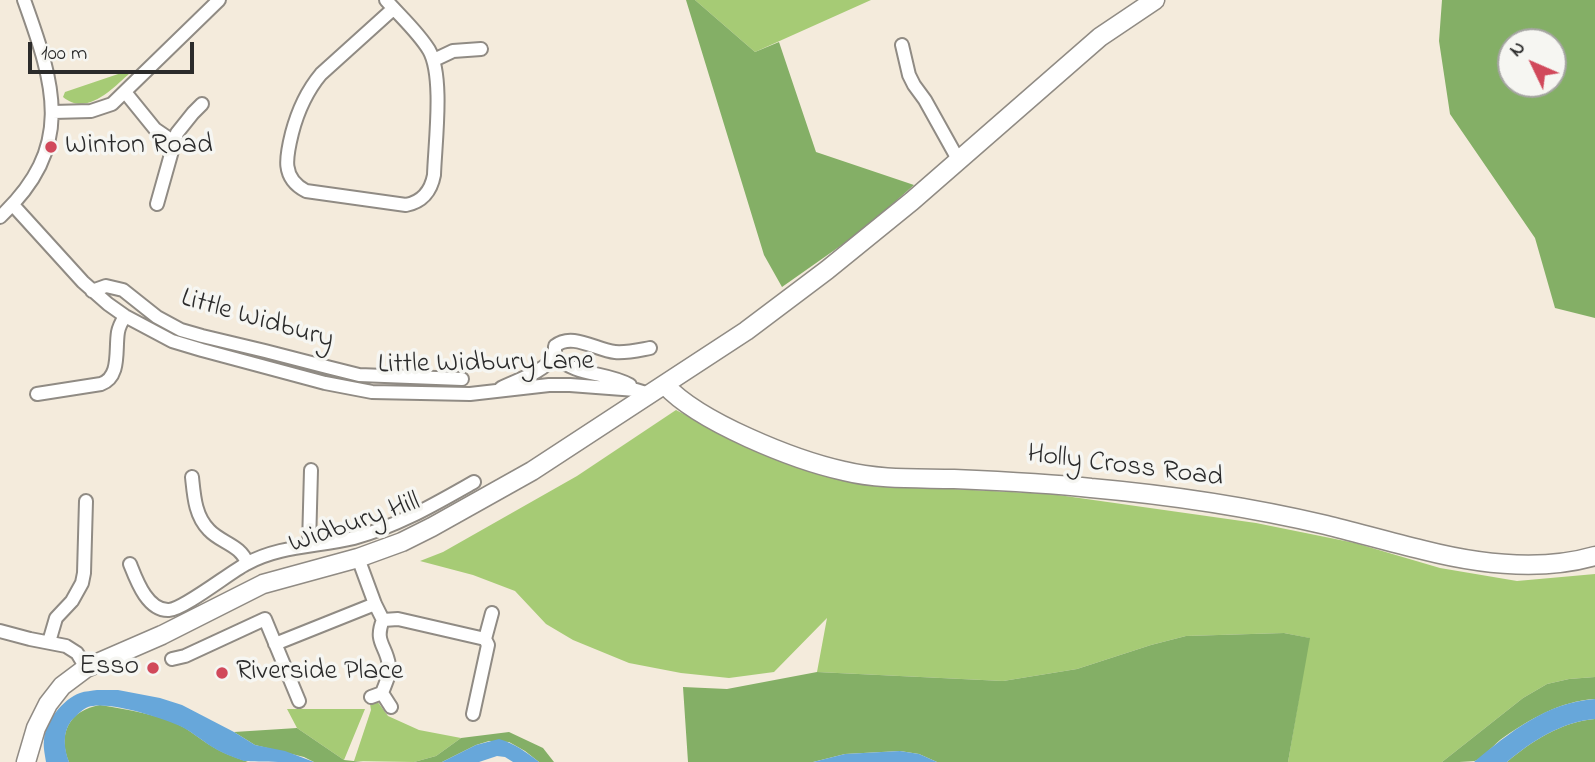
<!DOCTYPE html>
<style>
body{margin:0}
#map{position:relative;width:1595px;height:762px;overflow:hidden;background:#f4ebdc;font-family:"Indie Flower",sans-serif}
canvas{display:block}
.north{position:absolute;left:1497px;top:28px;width:70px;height:70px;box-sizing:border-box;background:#f6f6f2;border:2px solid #a5a5a2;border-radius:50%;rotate:314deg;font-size:19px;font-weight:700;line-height:28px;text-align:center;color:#2b2b2b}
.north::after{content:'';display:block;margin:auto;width:24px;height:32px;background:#d1495b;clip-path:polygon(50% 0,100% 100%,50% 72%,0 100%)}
.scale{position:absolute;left:28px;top:42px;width:166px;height:32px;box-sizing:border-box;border:4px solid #2b2b2b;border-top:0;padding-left:9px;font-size:21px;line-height:24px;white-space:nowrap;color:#2b2b2b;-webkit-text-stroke:5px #f6f6f2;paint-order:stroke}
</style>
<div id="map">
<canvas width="1595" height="762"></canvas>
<div class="north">N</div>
<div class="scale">100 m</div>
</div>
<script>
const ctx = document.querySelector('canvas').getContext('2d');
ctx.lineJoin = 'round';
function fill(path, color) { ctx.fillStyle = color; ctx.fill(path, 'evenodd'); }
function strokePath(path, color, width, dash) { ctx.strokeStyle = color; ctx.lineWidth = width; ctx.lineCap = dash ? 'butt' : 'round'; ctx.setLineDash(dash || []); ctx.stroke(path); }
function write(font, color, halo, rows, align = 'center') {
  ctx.font = font + ' "Indie Flower",sans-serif'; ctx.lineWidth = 7; ctx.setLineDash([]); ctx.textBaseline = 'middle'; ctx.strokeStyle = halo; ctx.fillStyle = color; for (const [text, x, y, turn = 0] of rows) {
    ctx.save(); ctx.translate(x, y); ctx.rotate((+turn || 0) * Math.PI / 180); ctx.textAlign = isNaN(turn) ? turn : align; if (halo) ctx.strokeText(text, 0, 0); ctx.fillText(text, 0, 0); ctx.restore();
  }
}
const green = new Path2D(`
 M695 0H871L755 52Z
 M130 70V73C113 88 87 117 63 97L65 92Z
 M676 410 747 447 789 464 826 475 875 485 1051 494 1256 523 1355 543 1440 568 1517 581 1595 574V677L1569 679 1547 684 1523 698 1442 762H1288L1309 638 1284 633 1186 636 1151 645 1077 669 1003 681 817 672 827 618 774 672 729 678 681 673 629 663 573 640 546 624 515 591 473 575 420 561 443 552 577 476Z
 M377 701 388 716 419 730 461 738 436 756 414 762 354 761 371 710 370 704Z
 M287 709H365L344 760 297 728Z`);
const forest = new Path2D(`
 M686 0H695L755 52 779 42 816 152 914 185 863 230 782 287 764 255Z
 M1442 0H1595V318L1555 308 1535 238 1450 114 1439 41ZM1511 42H1553V84H1511Z
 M1284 633 1310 638 1288 762H937L919 754 900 751 845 754 813 762H688L683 687 727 689 817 672 1003 681 1077 669 1151 645 1186 636Z
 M1595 677V699C1560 701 1528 720 1500 740 1493 746 1482 758 1475 761 1468 762 1450 762 1442 762L1523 698 1547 684 1569 679Z
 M100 705C128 710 160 714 185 728 193 733 200 739 208 744 220 752 234 757 248 762H69C57 733 70 710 100 705Z
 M1595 719V762H1507C1532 741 1561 722 1595 719Z
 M297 728 344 760 363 762H314L304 757 255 745 234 732Z
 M509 732 543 748 554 762H539L525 751 509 742 489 741 476 745 442 762H414L436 756 461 738Z`);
const water = new Path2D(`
 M97 690H118L160 698 182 705 234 732 255 745 285 751 314 762C297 762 259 762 244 761 232 757 220 752 209 745 200 739 192 732 182 727 164 718 107 700 88 707 81 710 76 716 71 721 62 733 64 749 69 762H46C45 755 43 747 44 740 45 722 63 699 80 693 85 691 92 691 97 690Z
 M1595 699V719C1561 722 1532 741 1507 762H1474C1509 733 1547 702 1595 699Z
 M499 739C514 743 526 752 539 762H513L505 757 497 756 479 762H442L476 745Z
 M900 751 919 754 937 762H813L845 754Z`);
const street = new Path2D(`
 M386 0C400 16 418 32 429 50 444 76 435 143 434 175 431 191 422 202 406 205L306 191C281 178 286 157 292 133 298 110 306 92 321 74L393 9
 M902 45 909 75 914 85 925 100 959 161
 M434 60 453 51 481 49
 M125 92 155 129 174 142
 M53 112 91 111 112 104 219 0
 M157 204 177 133 193 113 202 104
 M13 205 83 282 108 304 125 316 172 341 202 350 325 383 372 392 470 394 549 385H570L636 390 649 394
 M0 217C75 147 55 86 24 0
 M92 291 106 286 123 290 157 317 181 330 202 336 265 351 327 367 359 375 462 379
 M555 356V346C572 332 596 350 615 352 627 353 639 350 650 348
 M501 388C519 379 542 373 555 356 577 377 604 371 630 385
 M37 394 101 384C121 377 115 350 118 332 119 326 122 321 125 316
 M192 477C194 496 195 516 209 530 221 543 241 545 247 563
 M309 545 311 470
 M358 558 375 604 383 620C374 642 386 645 389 665 391 674 385 684 382 693
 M130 564C136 579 147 611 169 610 184 609 229 573 246 564 280 545 318 547 354 538 398 526 435 504 474 482
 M383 620 398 619 485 639
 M0 631 30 639 66 646 77 653 86 668
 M49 642 56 618 72 601 82 583 84 573 86 501
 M275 644 375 604
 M172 659 185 656 265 619 299 701
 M371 697 382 693 391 707
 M473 714 488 645 485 639 492 613`);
const secondary = new Path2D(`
 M665 385C699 422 794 460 844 471 880 480 918 478 954 479 1000 481 1046 483 1091 488 1170 495 1249 507 1326 525 1358 533 1390 542 1423 550 1478 564 1540 572 1595 556
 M26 762 36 728 48 704 62 686 86 668 162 635 263 584 358 558 402 542 432 527 532 471 746 331 827 270 912 201 1100 37 1155 0`);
const markers = [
 [51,147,7,"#d1495b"],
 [153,668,7,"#d1495b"],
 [222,673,7,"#d1495b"]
];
const poiNames = [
 ["Winton Road",65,147],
 ["Esso",139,668,"right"],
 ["Riverside Place",236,673]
];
const streetNames = [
 ["Little Widbury",257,321,16],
 ["Little Widbury Lane",486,365,-1],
 ["Holly Cross Road",1125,468,7],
 ["Widbury Hill",355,525,-19]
];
fill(green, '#a6cb75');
fill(forest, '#84af66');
fill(water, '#67a7da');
strokePath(street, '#908b84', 16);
strokePath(secondary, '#908b84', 21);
strokePath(street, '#fff', 12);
strokePath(secondary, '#fff', 18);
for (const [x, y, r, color] of markers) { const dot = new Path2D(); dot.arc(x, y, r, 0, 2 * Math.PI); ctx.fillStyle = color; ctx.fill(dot); strokePath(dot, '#f6f6f2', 2.5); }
write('28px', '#2b2b2b', '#f6f6f2', poiNames, 'left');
write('28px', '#2b2b2b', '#f6f6f2', streetNames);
</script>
